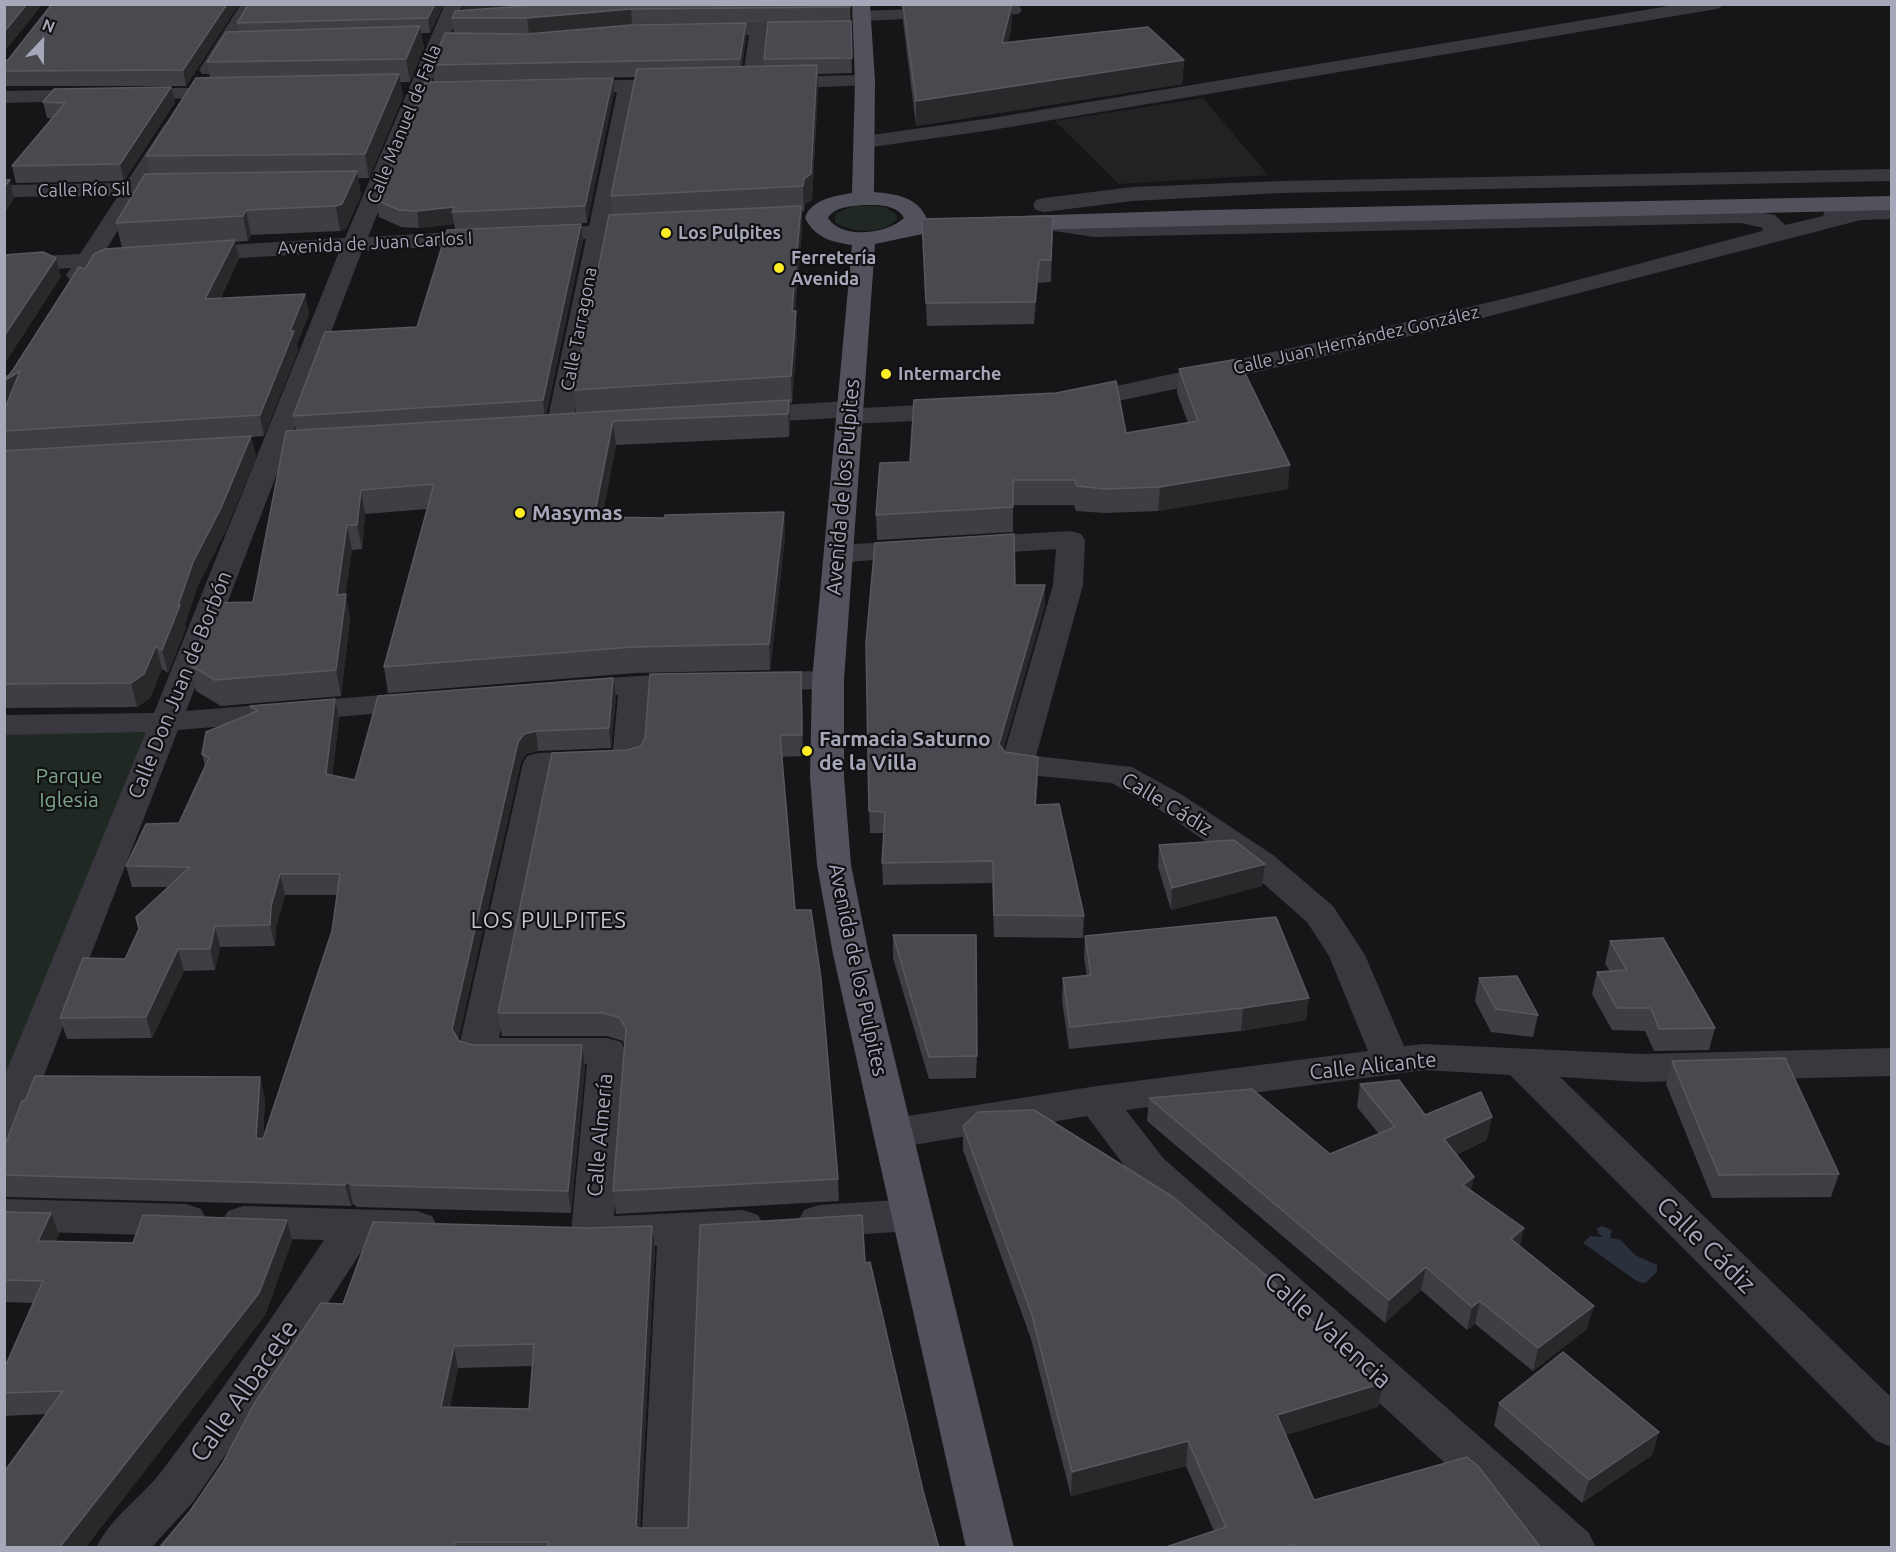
<!DOCTYPE html>
<meta charset="utf-8">
<style>
body{margin:0}
#map{position:relative;width:1896px;height:1552px;overflow:hidden;background:#161618;font-family:Ubuntu,sans-serif}
canvas{display:block}
.frame{position:absolute;inset:0;border:6px solid #a6a7b9;pointer-events:none}
.north{position:absolute;left:12px;top:12px;width:60px;height:60px;-webkit-text-stroke:4px #111113;paint-order:stroke;rotate:22deg;font-size:16px;font-weight:700;line-height:24px;text-align:center;color:#a6a7b9}
.north::after{content:'';display:block;margin:auto;width:21px;height:27px;background:#a6a7b9;clip-path:polygon(50% 0,100% 100%,50% 72%,0 100%)}
</style>
<div id="map">
<canvas width="1896" height="1552"></canvas>
<div class="frame"></div>
<div class="north">N</div>
</div>
<script>
const ctx = document.querySelector('canvas').getContext('2d');
ctx.lineJoin = 'round';
function fill(path, color) { ctx.fillStyle = color; ctx.fill(path, 'evenodd'); }
function strokePath(path, color, width, dash) { ctx.strokeStyle = color; ctx.lineWidth = width; ctx.lineCap = dash ? 'butt' : 'round'; ctx.setLineDash(dash || []); ctx.stroke(path); }
function write(font, color, halo, rows, align = 'center') {
  ctx.font = font + ' Ubuntu,sans-serif'; ctx.lineWidth = 4.5; ctx.setLineDash([]); ctx.textBaseline = 'middle'; ctx.strokeStyle = halo; ctx.fillStyle = color; for (const [text, x, y, turn = 0] of rows) {
    ctx.save(); ctx.translate(x, y); ctx.rotate((+turn || 0) * Math.PI / 180); ctx.textAlign = isNaN(turn) ? turn : align; if (halo) ctx.strokeText(text, 0, 0); ctx.fillText(text, 0, 0); ctx.restore();
  }
}
const built = new Path2D(`
 M1203 98 1268 175 1119 184 1055 121Z`);
const green = new Path2D(`
 M855 205 884 207 896 214 897 219C884 235 850 233 835 222V214Z
 M165 722 5 1078V725Z`);
const water = new Path2D(`
 M1602 1226 1612 1230 1610 1238 1621 1240 1635 1255 1657 1265V1272L1645 1283 1638 1282 1583 1243 1590 1236 1603 1237 1598 1233 1597 1228Z`);
const minor = new Path2D(`
 M241 4H259L216 74H202L199 70Z
 M445 4H463L368 237 488 230 496 232 499 237 496 242 488 244 362 251 186 711 419 692 430 694 435 701 430 708 419 710 178 730 24 1127 18 1137 4 1141V1077L146 732 4 735V715L154 713 339 252 192 261 184 259 181 254 184 249 192 247 345 238Z
 M1681 4H1726L1717 9 992 130 865 148 858 146 855 142 858 138 865 136 992 118Z
 M1013 5 1019 6 1022 10 1019 14 862 21 856 20 853 16 856 12 862 11Z
 M759 23H813L820 25 822 29 820 33 813 35H768L762 83 759 87H745L742 83 749 35 702 36 695 34 693 30 695 26 702 24Z
 M865 75 872 77 875 81 872 85 774 89 767 87 764 83 767 79 774 77Z
 M678 79 685 81 688 85 685 89 637 92 611 224 650 222 658 224 661 229 658 234 609 238 572 427 568 433 559 435 550 433 546 427 586 239 537 242 529 240 526 235 529 230 537 228 589 226 617 92 570 93 563 91 560 87 563 83 570 81Z
 M231 87 238 89 241 93 238 97 4 103V91Z
 M171 123 178 125 181 129 148 183 158 184 161 189 158 194 139 196 104 253 135 251 143 253 146 258 143 263 95 267 86 280 78 282 70 280 66 275 71 268 4 272V258L80 254 118 196 4 197V185L126 183 164 125Z
 M1892 169V181L1281 193 1133 201 1044 212 1036 210 1033 205 1036 200 1044 198 1133 187 1281 181Z
 M1892 205V219L1861 220 1428 332 1252 373 1075 410 1066 407 1062 402 1066 397 1369 331 1536 291 1762 231 1763 228 1741 223 1094 237 1040 229 1032 227 1029 222 1032 217 1040 215 1094 223 1741 209 1775 215 1785 225 1823 216 1825 210 1833 208Z
 M850 401 859 404 862 408 959 403 968 406 972 411 968 416 959 419 849 424 840 422 837 418 747 423 738 421 734 415 738 409 747 407Z
 M1071 531 1081 534 1085 540 1083 585 1036 756 1132 767 1184 796 1273 855 1333 906 1365 955 1404 1046 1424 1044 1641 1054 1892 1048V1076L1641 1082 1560 1077 1892 1398V1447L1876 1441 1510 1075 1424 1070 1126 1110 1163 1158 1589 1533 1596 1548H1538L1135 1180 1087 1116 895 1148 881 1143 875 1133 881 1123 895 1118 1097 1086 1368 1051 1329 956 1307 922 1249 871 1160 810 1112 783 1017 774 1005 771 1001 764 1053 585 1056 549 968 555 958 552 954 546 958 540 968 537Z
 M920 540 930 543 934 549 930 555 838 563 828 560 824 554 828 548 838 545Z
 M828 671 839 673 844 680 839 687 828 689 758 690 747 688 742 681 747 674 758 672Z
 M694 673 705 675 710 682 705 689 694 691 650 693 645 759 641 766 629 769 553 772 499 1038H607L621 1042 626 1051 614 1216 743 1210 758 1215 764 1226 758 1237 743 1242 700 1244 689 1548H641L657 1246 609 1248 601 1245 592 1248 577 1243 571 1232 587 1064H477L463 1060 458 1051 523 763 527 756 539 753 613 750 618 695 569 698 558 696 553 689 558 682 569 680Z
 M4 1199 186 1204 201 1209 207 1220 201 1231 186 1236 4 1231Z
 M912 1199 927 1204 933 1215 927 1226 912 1231 819 1237 804 1232 798 1221 804 1210 819 1205Z
 M243 1206 417 1211 432 1216 438 1227 432 1238 417 1243 368 1241 306 1337 193 1502 151 1548H96C111 1517 141 1498 161 1472 218 1397 272 1318 324 1240L243 1238 228 1233 222 1222 228 1211Z`);
const major = new Path2D(`
 M852 4H870L875 81 874 192C896 194 918 197 927 219L1207 210 1892 196V210L932 232 875 244 844 680V777L851 865 869 954 1014 1548H966L833 954 817 865 810 777 812 680 852 245C832 242 815 238 805 218 811 199 835 196 852 193L855 81ZM863 205C877 205 897 204 904 218 887 234 842 240 828 218 834 207 851 206 863 205Z`);
const wall = new Path2D(`
 M52 4H239L186 86H4V71L8 60Z
 M444 4 430 33H421L424 48 410 82H400L403 97 369 178H358L361 195 346 229 340 231 251 235 248 241 235 242 239 259 220 299 305 294 309 314 297 344 298 351 264 436 251 437 256 457 226 530 198 585 185 624 186 628 168 673 162 669 150 698 137 707 4 708V411L7 405 8 376 13 370 85 269 122 248 116 223 149 174 146 156 210 78 207 62 239 32 237 23Z
 M550 4H850L852 73 818 74V89L812 200 805 204 804 211 802 212V230L795 311 797 336 792 403H789L790 423 789 437 616 445 602 517 664 518 784 512 785 536 770 670 635 673 388 693 384 667 427 509 365 514 362 549 352 550 345 594 350 619 341 696 221 706 196 691 190 665 253 602 296 431 293 416 417 327 583 240 546 415 576 413 574 390 613 215 611 196 635 77 434 81 432 65 527 34 746 23V38L742 67 764 66V59L768 23 632 24 529 33H454L452 18Z
 M900 4H1012L1011 30 1008 42 1184 60 1182 84 916 126 903 21 902 7H901Z
 M614 93 587 223 455 229 454 224 419 228 401 227 379 217 376 200Z
 M43 102H175L124 181 16 183 12 166 52 118H47Z
 M1053 216 1051 282 1038 283 1034 324 927 326 922 219Z
 M1179 369 1288 489 1158 511 1104 513 1076 511 1074 505H1013V532L877 540 876 515 910 462 1126 433 1188 423 1177 393Z
 M1015 585 1045 605 1003 750 1038 778 1036 805 1084 916 1083 938 994 937 992 883 883 885 882 863 884 833H870L869 811Z
 M613 678 616 697 611 748 538 751 526 754 521 762 458 1040 473 1045H582L585 1066 571 1213 357 1207 353 1204 351 1206 6 1197 4 1195V1148L265 1099 263 1139 332 931 337 895H285L276 927 275 946 220 947 215 970 184 971 152 1038 67 1039 60 1018 125 959 168 887H132L126 866 179 823 205 766 202 754 251 714 250 706 335 699 339 719 332 775 355 780Z
 M802 693 803 756 782 757 795 910 838 1179 839 1201 616 1214 613 1191 624 1044 623 1041 607 1036H502L498 1013 627 750Z
 M1159 845 1265 864 1262 886 1171 910 1158 867Z
 M893 935 977 1056 976 1078 929 1079 893 958Z
 M1085 936 1306 1020 1241 1031 1069 1049 1062 1000 1063 978 1087 976 1084 958Z
 M1610 941 1715 1028 1709 1050 1654 1051 1645 1031 1612 1030 1592 994 1597 972 1610 971 1605 964Z
 M1479 978 1538 1015 1533 1037 1491 1032 1475 1001Z
 M1672 1061 1839 1174 1831 1197 1712 1198 1666 1084Z
 M1360 1084 1425 1115 1487 1140 1456 1155 1471 1190 1520 1246 1587 1329 1533 1371 1475 1324 1467 1330 1421 1290 1385 1323 1147 1121 1149 1098 1330 1154 1379 1134 1357 1107Z
 M963 1126 1277 1290 1383 1383 1378 1407 1286 1435 1314 1500 1541 1548H1163L1214 1531 1186 1466 1071 1496 1031 1339 963 1150Z
 M4 1212 51 1213 59 1235 55 1242 133 1243 292 1241 265 1315 85 1548H4L47 1414 4 1416V1393L33 1303 4 1302Z
 M652 1226 655 1248 640 1528H688L865 1263 923 1491 939 1548H159L190 1511 343 1304 589 1228ZM532 1366 529 1409 450 1407 458 1368Z
 M1499 1403 1659 1432 1652 1455 1582 1503 1494 1426Z`);
const shadedWall = new Path2D(`
 M27 4H43L4 52V32Z
 M227 4H239L186 86 183 70Z
 M435 4H444L430 33 428 18Z
 M462 4H542L463 10Z
 M1012 6 1011 30 1002 67V43Z
 M631 9 632 24 529 33 527 18Z
 M746 23V38L741 75 740 59Z
 M420 26 424 48 410 82 406 59Z
 M1184 60 1182 84 916 126V101Z
 M817 65 818 89 812 200 805 204 804 211 803 186Z
 M399 74 403 97 369 178 365 154Z
 M613 78 614 93 587 223 585 206Z
 M171 87 175 102 124 181 120 164Z
 M357 171 361 195 346 229 340 231 336 206Z
 M10 180 14 199 4 214V187Z
 M801 206 802 230 793 336 792 311Z
 M454 207 452 212 454 224 419 228 417 211Z
 M246 210 251 235 248 241 243 216Z
 M581 224 583 240 545 418 543 400Z
 M235 240 239 259 210 319 205 299Z
 M56 258 61 277 4 365V336Z
 M1039 260 1038 283 1034 324 1035 302Z
 M305 294 309 314 297 344 298 351 264 436 260 415 290 331Z
 M796 311 797 336 792 403 791 376Z
 M20 371 26 392 4 407V381Z
 M789 400 790 423 789 437 788 414Z
 M613 421 616 445 597 541 594 517Z
 M251 436 256 457 226 530 198 585 185 624 186 628 168 673 162 650 193 562Z
 M1290 465 1288 489 1158 511 1160 487Z
 M361 490 365 514 362 549 357 525Z
 M784 512 785 536 770 670 769 644Z
 M347 525 352 550 342 620 337 595Z
 M1045 585V605L999 765V744Z
 M346 594 350 619 341 696 336 670Z
 M156 646 162 669 150 698 137 707 131 683Z
 M801 672 802 693 803 756 802 735Z
 M613 678 616 697 611 748 609 728Z
 M335 699 339 719 330 795 326 774Z
 M536 731 538 751 526 754 521 762 456 1051 452 1029 518 742 524 734Z
 M1038 757V778L1034 826 1035 805Z
 M1265 864 1262 886 1171 910 1172 888Z
 M280 874 285 895 276 927 275 946 270 925 271 906Z
 M215 926 220 947 215 970 210 949Z
 M178 949 184 971 152 1038 146 1017Z
 M1309 998 1306 1020 1241 1031 1243 1008Z
 M582 1045 585 1066 571 1213 568 1191Z
 M260 1077 265 1099 262 1160 256 1138Z
 M1492 1117 1487 1140 1440 1162 1444 1139Z
 M1474 1177 1469 1200 1463 1185Z
 M348 1182 353 1204 351 1206 345 1185Z
 M51 1213 59 1235 46 1263 38 1241Z
 M287 1220 292 1241 265 1315 85 1548H59Z
 M652 1226 655 1248 639 1548 636 1526Z
 M1524 1228 1519 1251 1511 1239Z
 M1426 1267 1421 1290 1385 1323 1389 1300Z
 M1480 1301 1475 1324 1467 1330 1472 1307Z
 M1594 1306 1587 1329 1533 1371 1538 1348Z
 M454 1346 458 1368 446 1429 441 1407Z
 M1383 1383 1378 1407 1273 1439 1277 1415Z
 M1659 1432 1652 1455 1582 1503 1589 1480Z
 M1188 1441 1186 1466 1071 1496 1072 1472Z`);
const building = new Path2D(`
 M4 4H27L4 32Z
 M52 4H227L183 70 4 71V61L8 60Z
 M249 4H435L428 18 237 23Z
 M550 4H850V7L631 9 527 18H452L455 11Z
 M903 4H1012L1002 43 1148 27 1184 60 916 101Z
 M851 21 852 58 764 59 768 22Z
 M746 23 740 59 432 65 445 33 527 34 631 25Z
 M420 26 406 59 207 62 226 32Z
 M817 65 811 174 804 179 803 186 611 196 637 69Z
 M399 74 365 154 146 156 196 78Z
 M613 78 585 206 452 212 454 207 417 211 399 210 376 200 425 82Z
 M171 87 120 164 12 166 65 103 43 102 54 89Z
 M357 171 342 204 336 206 246 210 243 216 116 223 145 174Z
 M4 180H10L4 187Z
 M801 206 792 311H796L791 376 574 390 609 215Z
 M1053 216 1051 260H1039L1035 302 926 303 922 219Z
 M581 224 543 400 293 416 325 332 417 327 447 230Z
 M235 240 205 299 305 294 290 331H294L260 415 4 431V411L20 371 4 381V377L8 376 13 370 79 267 85 269 94 254 105 249Z
 M43 252 56 258 4 336V255Z
 M1238 359 1290 465 1160 487 1105 489 1077 486 1075 480H1013V507L876 515 880 463 910 462 914 400 1056 393 1116 381 1126 433 1198 421 1179 369Z
 M789 400 788 414 613 421 594 517 664 518 665 515 784 512 769 644 632 647 384 667 434 484 361 490 357 525H347L337 595 346 594 336 670 215 680 190 665 215 603 253 602 286 431Z
 M251 436 221 508 193 562 178 606 180 605 162 650 156 646 144 674 131 683 4 684V451Z
 M1014 534 1015 585H1045L999 744 1005 752 1038 757 1035 805 1059 804 1084 916 994 915 993 861 882 863 885 812 869 811 866 643 875 543Z
 M801 672 802 735H780L795 910H811L821 979 838 1179 613 1191 626 1029 620 1018 604 1013H498L552 753 627 750 641 746 645 738 650 674Z
 M613 678 609 728 536 731 524 734 518 742 452 1029 459 1041 473 1045H582L568 1191 352 1185 348 1182 345 1185 4 1175V1148L22 1101H25L35 1076 260 1077 256 1138 263 1139 332 931 340 874H280L271 906 270 925 215 926 210 949H178L146 1017 60 1018 83 958 125 959 139 929 136 917 190 867 126 866 146 824 179 823 209 758 202 754 206 732 258 711 250 706 335 699 326 774 355 780 378 696Z
 M1234 840 1265 864 1172 888 1159 845Z
 M1276 917 1309 998 1243 1008 1070 1027 1063 978 1091 975 1085 936Z
 M893 935H976L977 1056 929 1057Z
 M1663 938 1715 1028 1659 1029 1651 1008H1617L1597 972 1627 970 1610 941Z
 M1517 976 1538 1015 1496 1009 1479 978Z
 M1785 1058 1839 1174 1719 1175 1672 1061Z
 M1399 1080 1425 1115 1481 1092 1492 1117 1444 1139 1474 1177 1463 1185 1524 1228 1511 1239 1594 1306 1538 1348 1480 1301 1472 1307 1426 1267 1389 1300 1149 1098 1252 1089 1330 1154 1395 1127 1360 1084Z
 M1034 1110 1173 1197 1273 1281 1277 1286 1273 1287 1383 1383 1277 1415 1314 1500 1467 1457 1478 1466 1541 1548H1295L1293 1544 1284 1548H1163L1226 1527 1188 1441 1072 1472 1032 1315 963 1126 978 1112Z
 M4 1212 51 1213 38 1241 133 1243 143 1215 287 1220 259 1293 59 1548H4V1472L63 1391 4 1393V1369L43 1281 4 1280Z
 M862 1215 865 1263 870 1262 923 1491 939 1548H547L549 1542H454V1548H159L190 1511 222 1464 254 1404 321 1303 343 1304 373 1222 589 1228 652 1226 636 1526 638 1528H688L700 1225ZM534 1344 529 1409 441 1407 454 1346Z
 M1563 1352 1659 1432 1589 1480 1499 1403Z`);
const markers = [
 [666,233,6,"#ffee26"],
 [779,268,6,"#ffee26"],
 [886,374,6,"#ffee26"],
 [520,513,6,"#ffee26"],
 [807,751,6,"#ffee26"]
];
const farStreetnames = [
 ["Calle Manuel de Falla",404,124,-68],
 ["Calle Río Sil",84,190,-1],
 ["Avenida de Juan Carlos I",375,243,-3],
 ["Calle Tarragona",579,329,-79],
 ["Calle Juan Hernández González",1356,340,-13]
];
const farPoinames = [
 ["Los Pulpites",678,233],
 ["Ferretería",791,258],
 ["Avenida",791,279],
 ["Intermarche",898,374]
];
const streetNames = [
 ["Avenida de los Pulpites",843,487,-85],
 ["Calle Don Juan de Borbón",180,685,-68],
 ["Calle Cádiz",1167,804,31],
 ["Avenida de los Pulpites",858,970,78],
 ["Calle Alicante",1373,1066,-6],
 ["Calle Almería",600,1135,-85]
];
const poiNames = [
 ["Masymas",532,513],
 ["Farmacia Saturno",819,739],
 ["de la Villa",819,763]
];
const parkNames = [
 ["Parque",69,776],
 ["Iglesia",69,800]
];
const neighbourhoodNames = [
 ["LOS PULPITES",549,921]
];
const nearStreetnames = [
 ["Calle Cádiz",1706,1245,44],
 ["Calle Valencia",1328,1330,42],
 ["Calle Albacete",244,1391,-55]
];
fill(built, '#222225');
fill(green, '#1f2822');
fill(water, '#2b303d');
fill(minor, '#39383f');
fill(major, '#52525c');
fill(wall, '#3e3e43');
fill(shadedWall, '#29292c');
fill(building, '#494950');
strokePath(building, '#585860', 1.5);
for (const [x, y, r, color] of markers) { const dot = new Path2D(); dot.arc(x, y, r, 0, 2 * Math.PI); ctx.fillStyle = color; ctx.fill(dot); strokePath(dot, '#111113', 2); }
write('18px', '#a6a7b9', '#111113', farStreetnames);
write('bold 18px', '#a6a7b9', '#111113', farPoinames, 'left');
write('21px', '#a6a7b9', '#111113', streetNames);
write('bold 21px', '#a6a7b9', '#111113', poiNames, 'left');
write('21px', '#7ca589', '#111113', parkNames);
ctx.letterSpacing = '1.5px';
write('22px', '#c8c8d5', '#111113', neighbourhoodNames);
ctx.letterSpacing = '0px';
write('26px', '#a6a7b9', '#111113', nearStreetnames);
</script>
